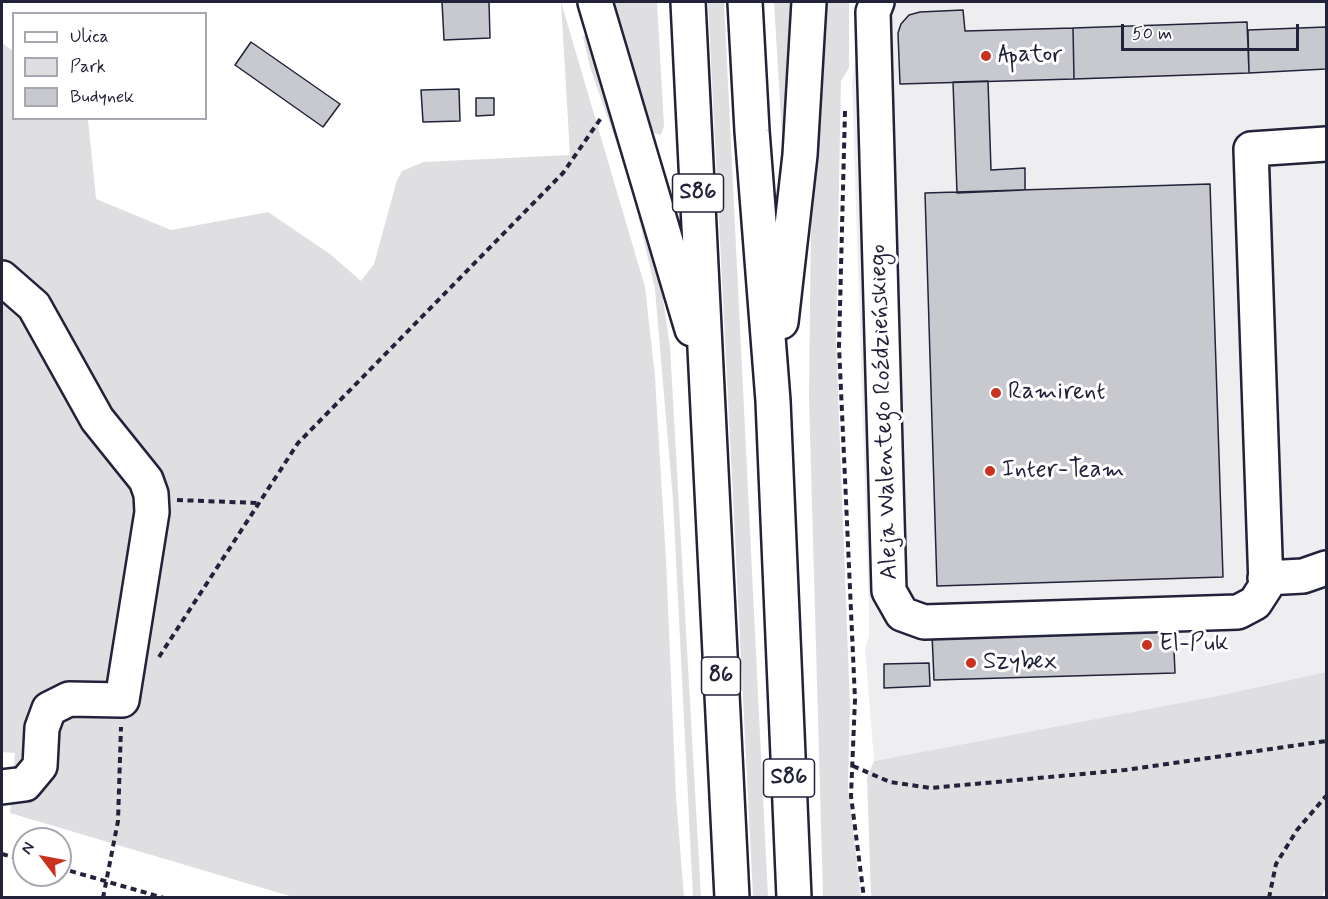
<!DOCTYPE html>
<meta charset="utf-8">
<style>
body{margin:0}
#map{position:relative;width:1328px;height:899px;overflow:hidden;background:#fff;font-family:Mynerve,sans-serif}
canvas{display:block}
.frame{position:absolute;inset:0;border:3px solid #22223b;pointer-events:none}
.legend{position:absolute;left:12px;top:12px;width:195px;height:108px;box-sizing:border-box;background:#fff;border:2px solid #a7a7b1;margin:0;padding:8px 10px;list-style:none;font-size:18px;color:#22223b}
.legend li{display:flex;align-items:center;gap:12px;height:30px}
.legend b{width:30px;border:2px solid #a7a7b1}
.north{position:absolute;left:12px;top:827px;width:60px;height:60px;box-sizing:border-box;background:#fff;border:2px solid #a7a7b1;border-radius:50%;rotate:302deg;font-size:16px;font-weight:700;line-height:24px;text-align:center;color:#22223b}
.north::after{content:'';display:block;margin:auto;width:21px;height:27px;background:#c8321e;clip-path:polygon(50% 0,100% 100%,50% 72%,0 100%)}
.scale{position:absolute;left:1121px;top:24px;width:178px;height:27px;box-sizing:border-box;border:3px solid #22223b;border-top:0;padding-left:8px;font-size:18px;line-height:21px;white-space:nowrap;color:#22223b;-webkit-text-stroke:4px #fff;paint-order:stroke}
</style>
<div id="map">
<canvas width="1328" height="899"></canvas>
<div class="frame"></div>
<ul class="legend">
<li><b style="height:8px;background:#fff"></b>Ulica</li>
<li><b style="height:16px;background:#dfdfe2"></b>Park</li>
<li><b style="height:16px;background:#c8c8cf"></b>Budynek</li>
</ul>
<div class="north">N</div>
<div class="scale">50 m</div>
</div>
<script>
const ctx = document.querySelector('canvas').getContext('2d');
ctx.lineJoin = 'round';
function fill(path, color) { ctx.fillStyle = color; ctx.fill(path, 'evenodd'); }
function strokePath(path, color, width, dash) { ctx.strokeStyle = color; ctx.lineWidth = width; ctx.lineCap = dash ? 'butt' : 'round'; ctx.setLineDash(dash || []); ctx.stroke(path); }
function write(font, color, halo, rows, align = 'center') {
  ctx.font = font + ' Mynerve,sans-serif'; ctx.lineWidth = 6; ctx.setLineDash([]); ctx.textBaseline = 'middle'; ctx.strokeStyle = halo; ctx.fillStyle = color; for (const [text, x, y, turn = 0] of rows) {
    ctx.save(); ctx.translate(x, y); ctx.rotate((+turn || 0) * Math.PI / 180); ctx.textAlign = isNaN(turn) ? turn : align; if (halo) ctx.strokeText(text, 0, 0); ctx.fillText(text, 0, 0); ctx.restore();
  }
}
const built = new Path2D(`
 M866 2H1326V672L1222 695 874 761 865 648 869 636V615L852 81Z`);
const green = new Path2D(`
 M561 2 645 287 655 377 666 560 676 797 684 897H293L10 813 15 753 2 752V43L13 51 14 118 88 119 96 199 171 230 268 212 330 254 361 281 374 264 397 180 402 171 423 162 570 155Z
 M612 2H657L664 127 661 135 654 133 651 127Z
 M708 2H724L768 897H753Z
 M774 2H795L785 153H783Z
 M822 2H849V68L841 81 836 339 850 706 848 788 861 897H823L809 398 811 214Z
 M593 33 660 279 670 347 701 897H693L673 500 655 289 631 185 590 67 583 36Z
 M1326 672V887L1322 897H871L867 777 874 761 1222 695Z`);
const building = new Path2D(`
 M442 2H489L490 38 444 40Z
 M963 10 965 31 1073 28 1074 79 900 84 898 33 901 24 909 15 920 12Z
 M1247 22 1249 73 1074 79 1073 28Z
 M1326 27V69L1249 73 1248 30Z
 M251 42 340 104 323 127 235 65Z
 M988 81 991 170 1025 168V190L957 193 953 82Z
 M459 89 460 121 423 122 421 90Z
 M476 98H494V115L476 116Z
 M1210 184 1223 577 937 586 925 193Z
 M1173 627 1175 673 934 680 932 634Z
 M929 663 930 686 884 688V664Z`);
const path = new Path2D(`
 M845 111 839 346 855 699 851 796 864 898
 M177 500 257 503
 M159 657 298 443 563 173 601 118
 M853 766 890 782 931 788 1125 770 1326 741
 M2 854 24 860
 M60 868 164 898
 M103 898 118 821 121 727
 M1269 898 1276 864 1297 830 1326 796`);
const minor = new Path2D(`
 M877 2 873 12 889 591 902 614 924 622 1238 612 1255 603 1266 586 1251 149 1326 144
 M2 278 34 306 97 419 146 480 151 494 152 512 122 700 69 699 49 709 42 728 40 766 25 784 2 787
 M1265 578 1303 576 1326 568`);
const highway = new Path2D(`
 M595 2 692 329
 M688 2 732 898
 M745 2 752 131 773 401 794 898
 M781 322 800 155 809 2`);
const markers = [
 [986,56,6,"#c8321e"],
 [996,393,6,"#c8321e"],
 [990,471,6,"#c8321e"],
 [1147,645,6,"#c8321e"],
 [971,663,6,"#c8321e"]
];
const shields = [
 [698,193,51],
 [721,676,39],
 [789,778,51]
];
const shieldNames = [
 ["S86",698,193],
 ["86",721,676],
 ["S86",789,778]
];
const poiNames = [
 ["Apator",998,56],
 ["Ramirent",1008,393],
 ["Inter-Team",1002,471],
 ["El-Puk",1159,645],
 ["Szybex",983,663]
];
const streetNames = [
 ["Aleja Walentego Roździeńskiego",885,412,-92]
];
fill(built, '#eeeef1');
fill(green, '#dfdfe2');
fill(building, '#c8c8cf');
strokePath(building, '#22223b', 1.5);
strokePath(minor, '#22223b', 38);
strokePath(highway, '#22223b', 38);
strokePath(path, '#22223b', 4, [6, 4.5]);
strokePath(minor, '#fff', 33);
strokePath(highway, '#fff', 33);
for (const [x, y, r, color] of markers) { const dot = new Path2D(); dot.arc(x, y, r, 0, 2 * Math.PI); ctx.fillStyle = color; ctx.fill(dot); strokePath(dot, '#fff', 2); }
for (const [x, y, w] of shields) { const box = new Path2D(); box.roundRect(x - w / 2, y - 19, w, 38, 4.5); ctx.fillStyle = '#fff'; ctx.fill(box); strokePath(box, '#22223b', 1.5); }
write('bold 22px', '#22223b', null, shieldNames);
write('24px', '#22223b', '#fff', poiNames, 'left');
write('24px', '#22223b', '#fff', streetNames);
</script>
